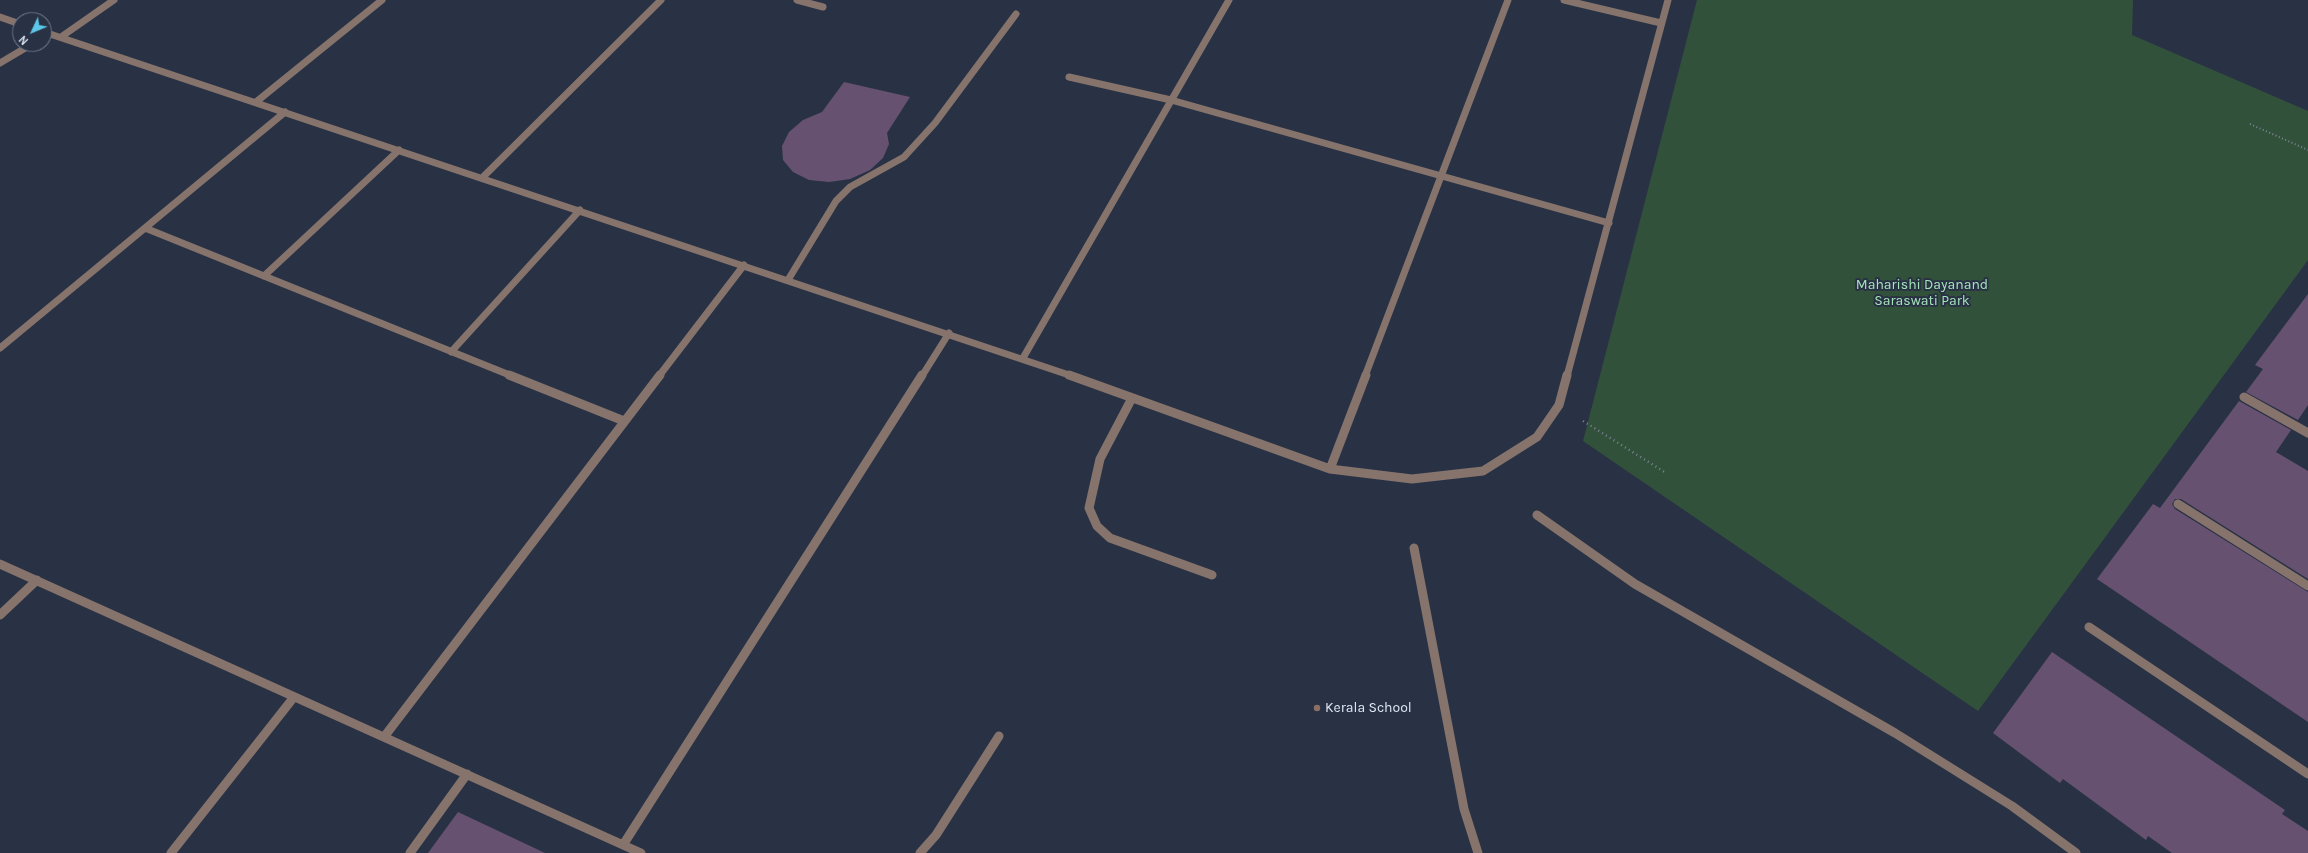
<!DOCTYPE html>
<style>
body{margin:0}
#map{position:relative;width:2308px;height:853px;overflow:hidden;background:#293245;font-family:Karla,sans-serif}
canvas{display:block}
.north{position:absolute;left:12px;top:12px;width:40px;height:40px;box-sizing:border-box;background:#293245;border:1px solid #727a8a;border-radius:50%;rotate:226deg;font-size:11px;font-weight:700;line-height:16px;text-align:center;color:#dfe6f2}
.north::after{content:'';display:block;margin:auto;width:14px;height:18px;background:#5cc7e8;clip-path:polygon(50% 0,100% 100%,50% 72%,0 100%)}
</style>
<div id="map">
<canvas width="2308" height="853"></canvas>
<div class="north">N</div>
</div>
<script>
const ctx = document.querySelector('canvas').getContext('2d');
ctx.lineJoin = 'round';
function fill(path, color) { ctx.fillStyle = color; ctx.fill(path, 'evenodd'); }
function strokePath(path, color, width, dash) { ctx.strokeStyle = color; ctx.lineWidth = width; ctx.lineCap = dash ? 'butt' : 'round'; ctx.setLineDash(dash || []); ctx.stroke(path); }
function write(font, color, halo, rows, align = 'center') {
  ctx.font = font + ' Karla,sans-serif'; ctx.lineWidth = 4; ctx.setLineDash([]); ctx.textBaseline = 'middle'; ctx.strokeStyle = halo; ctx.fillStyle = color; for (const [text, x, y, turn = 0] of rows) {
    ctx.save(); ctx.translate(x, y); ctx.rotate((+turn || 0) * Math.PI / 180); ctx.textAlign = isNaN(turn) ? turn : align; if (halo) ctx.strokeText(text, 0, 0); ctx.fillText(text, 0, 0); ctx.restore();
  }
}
const green = new Path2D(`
 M1697 0H2133L2132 35 2308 111V260L1978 711 1583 441Z`);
const building = new Path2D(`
 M844 82 910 97 887 133 889 144 883 158 870 170 850 179 829 182 809 180 793 172 783 160 782 146 789 132 803 120 822 112Z
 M2308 294V405L2298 420 2246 392 2263 369 2255 365Z
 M2239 401 2291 430 2276 452 2308 471V579L2181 499H2175L2172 504 2175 509 2308 592V722L2097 579 2153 504 2160 508Z
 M2052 652 2285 810 2282 814 2308 831V853H2172L2148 836 2146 840 2063 779 2060 783 1993 733Z
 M458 812 545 853H428Z`);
const pathFar1 = new Path2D(`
 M2250 124 2308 150`);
const path = new Path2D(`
 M1583 421 1666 473`);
const streetFar1 = new Path2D(`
 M797 0 823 7
 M1564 0 1661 23
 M0 17 20 24
 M44 32 1072 376
 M61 37 114 0
 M0 63 32 44
 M1069 77 1171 100 1609 223
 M256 102 382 0
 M482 178 661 0
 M145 228 512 376
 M264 276 399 150
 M788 280 836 201 850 187 904 157 935 123 1016 14
 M0 348 285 112
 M451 352 580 210
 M1023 358 1229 0
 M659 376 744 265
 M922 376 949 333
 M1365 376 1508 0
 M1567 376 1668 0`);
const street = new Path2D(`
 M509 375 624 421
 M1069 375 1330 469 1412 479 1483 471 1537 437 1559 405 1567 375
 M2244 397 2308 433
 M1132 398 1100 459 1089 508 1097 526 1110 538 1212 575
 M1330 469 1366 375
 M2178 504 2308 586
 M1537 515 1635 584 1895 733 2012 806 2076 853
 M1414 548 1464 809 1478 853
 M0 564 641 853
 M0 615 37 580
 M2089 627 2308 774
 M384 737 660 375
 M623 845 922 375
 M171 853 294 697
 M410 853 467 774
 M920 853 936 835 999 736`);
const markers = [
 [1317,708,4,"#8d6e63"]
];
const parkNames = [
 ["Maharishi Dayanand",1922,285],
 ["Saraswati Park",1922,301]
];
const poiNames = [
 ["Kerala School",1325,708]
];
fill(green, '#32513b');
fill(building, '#675171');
strokePath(pathFar1, '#7c8494', 2, [1, 2.5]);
strokePath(path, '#7c8494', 2.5, [1, 3.5]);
strokePath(streetFar1, '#86746c', 7);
strokePath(street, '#86746c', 9);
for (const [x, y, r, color] of markers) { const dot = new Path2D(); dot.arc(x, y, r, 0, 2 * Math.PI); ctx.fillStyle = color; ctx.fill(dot); strokePath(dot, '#293245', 1.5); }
write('14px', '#a5e4b8', '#293245', parkNames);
write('14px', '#dfe6f2', '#293245', poiNames, 'left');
</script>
